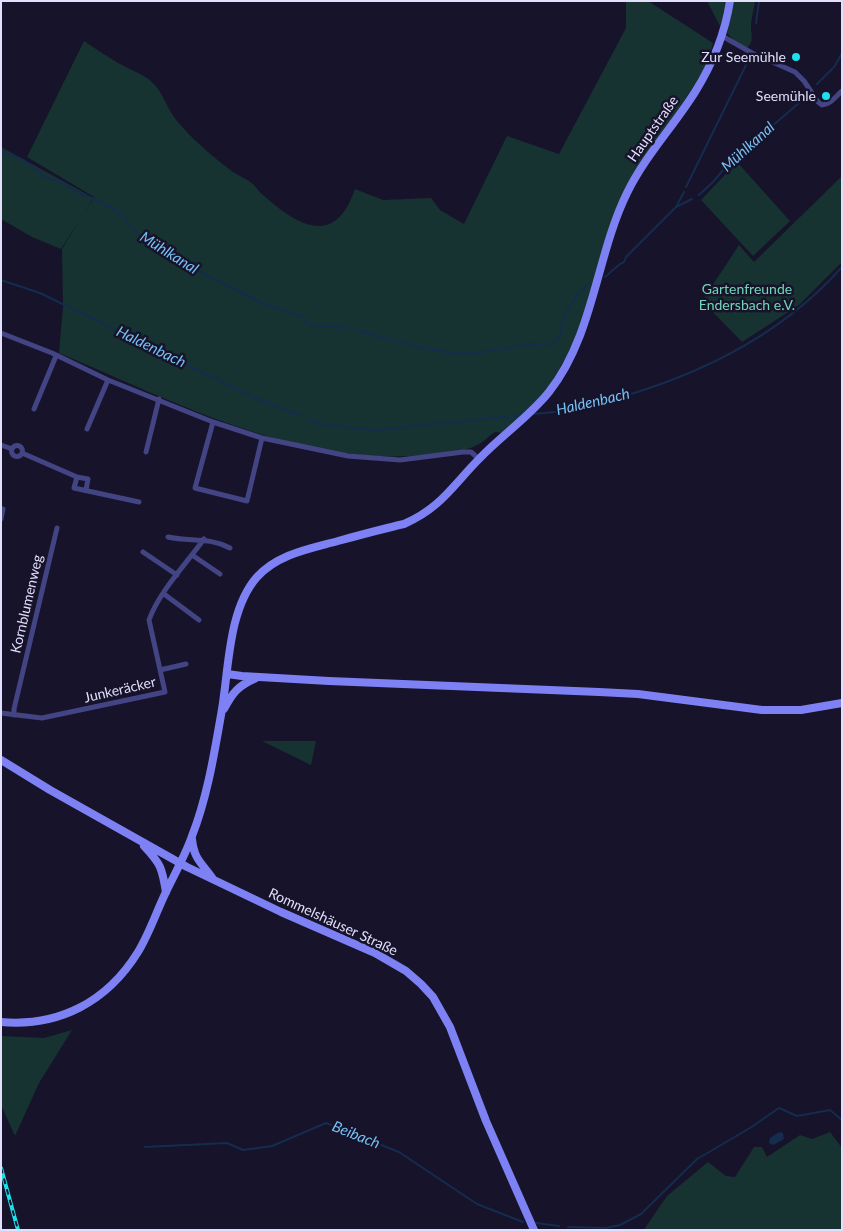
<!DOCTYPE html>
<meta charset="utf-8">
<style>
body{margin:0}
#map{position:relative;width:843px;height:1231px;overflow:hidden;background:#16132a;font-family:Lato,sans-serif}
canvas{display:block}
.frame{position:absolute;inset:0;border:2px solid #e1dffc;pointer-events:none}
</style>
<div id="map">
<canvas width="843" height="1231"></canvas>
<div class="frame"></div>
</div>
<script>
const ctx = document.querySelector('canvas').getContext('2d');
ctx.lineJoin = 'round';
function fill(path, color) { ctx.fillStyle = color; ctx.fill(path, 'evenodd'); }
function strokePath(path, color, width, dash) { ctx.strokeStyle = color; ctx.lineWidth = width; ctx.lineCap = dash ? 'butt' : 'round'; ctx.setLineDash(dash || []); ctx.stroke(path); }
function write(font, color, halo, rows, align = 'center') {
  ctx.font = font + ' Lato,sans-serif'; ctx.lineWidth = 5; ctx.setLineDash([]); ctx.textBaseline = 'middle'; ctx.strokeStyle = halo; ctx.fillStyle = color; for (const [text, x, y, turn = 0] of rows) {
    ctx.save(); ctx.translate(x, y); ctx.rotate((+turn || 0) * Math.PI / 180); ctx.textAlign = isNaN(turn) ? turn : align; if (halo) ctx.strokeText(text, 0, 0); ctx.fillText(text, 0, 0); ctx.restore();
  }
}
const green = new Path2D(`
 M626 1H648L713 43 706 67 624 192 576 338 547 391 503 433 495 432C488 437 479 446 470 448 456 453 439 454 425 455 298 467 173 401 59 353L63 307 62 249 94 197 27 157 84 41C96 49 108 57 120 64 131 70 146 75 155 85 164 96 168 110 177 121 193 140 213 157 233 172 239 176 247 179 253 184 256 187 259 192 263 195 298 226 335 248 355 189L383 200 431 198 440 210 464 224 507 136 559 154 626 28Z
 M707 1H727L720 26Z
 M734 1H755C754 9 751 19 751 27 751 35 754 40 748 47 739 47 733 39 727 33Z
 M1 147 94 198 61 249 32 237 1 219Z
 M737 162 790 221 753 256 701 200Z
 M842 176V262L799 305 742 342 702 301 739 245 754 262Z
 M262 741H316L311 765Z
 M72 1030 39 1083 15 1136 1 1105V1036L44 1038Z
 M830 1132 842 1148V1230H646L645 1228 667 1196 708 1162 726 1176 735 1177 754 1147H762L767 1157 800 1135 812 1139Z`);
const water = new Path2D(`
 M779 1132 783 1133 784 1139 774 1145 770 1144 769 1142 770 1138Z`);
const stream = new Path2D(`
 M756 23 759 1
 M817 84 835 66 842 53
 M1 151 25 161 46 178 60 181 74 190 109 206 123 216 135 232 186 265 260 302 303 317 309 325 348 328
 M686 187 750 57
 M699 195 713 182 728 164 800 102
 M676 207 684 192
 M605 277 620 264 624 262 626 257 676 207 692 199
 M1 280 40 293 255 398 301 416
 M356 330C389 339 430 353 464 353 485 353 508 348 529 344 536 343 549 346 555 342 563 336 561 325 564 317 567 308 581 290 589 284
 M532 414C546 413 560 412 574 409 673 387 773 345 842 267
 M308 419 327 425 376 430 523 415
 M145 1147 227 1143 243 1150 272 1146 326 1123 399 1152 477 1204 523 1222
 M536 1223 559 1226
 M568 1227 606 1228 620 1225 641 1214 697 1159 750 1128 779 1108 797 1116 830 1110 842 1120`);
const street = new Path2D(`
 M722 36 752 53 795 72 804 81 818 102 822 105C831 104 835 97 842 91
 M1 333 52 353 108 380 213 422 262 438 348 456 400 460 463 452H471L479 459
 M34 409 56 356
 M213 422 195 488 247 501 262 438
 M87 429 108 380
 M1 445 12 449
 M11.5 451a5.5 5.5 0 1 1 11 0a5.5 5.5 0 1 1-11 0Z
 M146 452 159 399
 M22 453 77 477 88 479 86 490
 M77 477 74 488 139 502
 M1 519 3 509
 M168 537C189 542 210 537 230 548
 M143 552 177 575
 M192 555 220 574
 M164 594 199 620
 M160 670 186 664
 M1 713 42 718 165 692 149 620C159 592 186 564 204 539
 M14 715V709L57 528`);
const secondary = new Path2D(`
 M227 674 242 676 329 681 599 692 638 694 762 710H801L842 703
 M224 709C233 692 238 686 256 678
 M1 760 50 790 187 867 281 912 375 953 406 971 421 984 433 997 450 1027 486 1121 534 1230
 M192 839C194 860 202 863 213 879
 M144 846C161 864 162 868 166 892
 M1 1022C59 1027 107 1002 138 952 149 934 156 913 165 894 174 875 185 856 192 836 207 798 214 755 221 715 229 673 227 611 257 577 278 554 309 549 338 541 360 535 382 529 404 524 441 508 453 485 480 458 502 435 529 417 549 392 594 335 596 256 627 193 645 156 673 127 695 92 712 65 725 33 730 1`);
const rail = new Path2D(`
 M1 1168 18 1230`);
const markers = [
 [796,57,5,"#1ce1eb"],
 [826,96,5,"#1ce1eb"]
];
const poiNames = [
 ["Zur Seemühle",786,57],
 ["Seemühle",816,96]
];
const streetNames = [
 ["Hauptstraße",653,129,-55],
 ["Kornblumenweg",27,604,-77],
 ["Junkeräcker",120,690,-13],
 ["Rommelshäuser Straße",333,922,25]
];
const parkNames = [
 ["Gartenfreunde",747,289],
 ["Endersbach e.V.",747,305]
];
const waterNames = [
 ["Mühlkanal",748,147,-42],
 ["Mühlkanal",169,253,32],
 ["Haldenbach",151,347,26],
 ["Haldenbach",593,402,-13],
 ["Beibach",356,1135,22]
];
fill(green, '#173331');
fill(water, '#142c4d');
strokePath(stream, '#142c4d', 2);
strokePath(street, '#434484', 5);
strokePath(secondary, '#7e81f4', 8);
strokePath(rail, '#1ce1eb', 4);
strokePath(rail, '#16132a', 2, [5.5]);
for (const [x, y, r, color] of markers) { const dot = new Path2D(); dot.arc(x, y, r, 0, 2 * Math.PI); ctx.fillStyle = color; ctx.fill(dot); strokePath(dot, '#16132a', 2); }
write('14px', '#e1dffc', '#16132a', poiNames, 'right');
write('14px', '#e1dffc', '#16132a', streetNames);
write('14px', '#70d7b8', '#16132a', parkNames);
write('italic 15px', '#76c0f3', '#16132a', waterNames);
</script>
